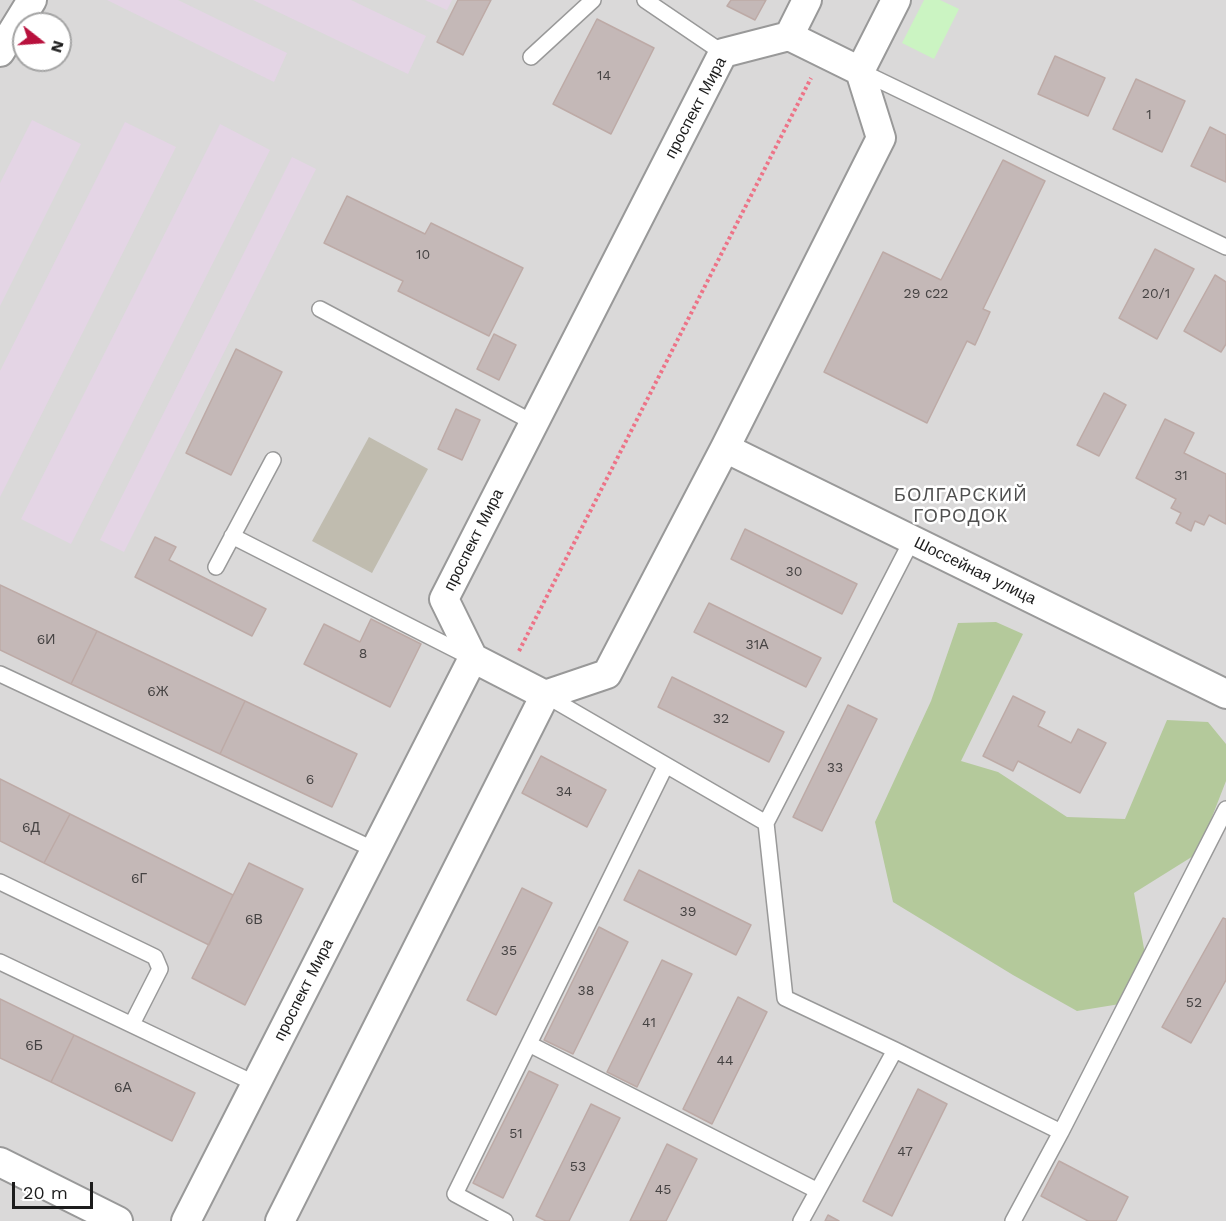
<!DOCTYPE html>
<meta charset="utf-8">
<style>
body{margin:0}
#map{position:relative;width:1226px;height:1221px;overflow:hidden;background:#ede7e3;font-family:"Work Sans",sans-serif}
canvas{display:block}
.north{position:absolute;left:12px;top:12px;width:60px;height:60px;box-sizing:border-box;background:#fff;border:2px solid #a4a4a4;border-radius:50%;rotate:107deg;font-size:16px;font-weight:700;line-height:24px;text-align:center;color:#1c1c1c}
.north::after{content:'';display:block;margin:auto;width:21px;height:27px;background:#b8113d;clip-path:polygon(50% 0,100% 100%,50% 72%,0 100%)}
.scale{position:absolute;left:12px;top:1182px;width:81px;height:27px;box-sizing:border-box;border:3px solid #1c1c1c;border-top:0;padding-left:8px;font-size:18px;line-height:21px;white-space:nowrap;color:#1c1c1c;-webkit-text-stroke:4px #fff;paint-order:stroke}
</style>
<div id="map">
<canvas width="1226" height="1221"></canvas>
<div class="north">N</div>
<div class="scale">20 m</div>
</div>
<script>
const ctx = document.querySelector('canvas').getContext('2d');
ctx.lineJoin = 'round';
function fill(path, color) { ctx.fillStyle = color; ctx.fill(path, 'evenodd'); }
function strokePath(path, color, width, dash) { ctx.strokeStyle = color; ctx.lineWidth = width; ctx.lineCap = dash ? 'butt' : 'round'; ctx.setLineDash(dash || []); ctx.stroke(path); }
function write(font, color, halo, rows, align = 'center') {
  ctx.font = font + ' "Work Sans",sans-serif'; ctx.lineWidth = 5; ctx.setLineDash([]); ctx.textBaseline = 'middle'; ctx.strokeStyle = halo; ctx.fillStyle = color; for (const [text, x, y, turn = 0] of rows) {
    ctx.save(); ctx.translate(x, y); ctx.rotate((+turn || 0) * Math.PI / 180); ctx.textAlign = isNaN(turn) ? turn : align; if (halo) ctx.strokeText(text, 0, 0); ctx.fillText(text, 0, 0); ctx.restore();
  }
}
const residential = new Path2D(`
 M0 0H1226V1221H0ZM24 24H60V60H24Z`);
const industrial = new Path2D(`
 M107 0H178L287 53 274 82Z
 M253 0H351L426 36 408 74Z
 M425 0H452L447 10Z
 M32 120 81 144 0 306V183Z
 M125 122 176 147 0 497V371Z
 M220 124 270 150 71 544 21 519Z
 M292 157 316 169 124 552 100 540Z`);
const construction = new Path2D(`
 M369 437 428 469 372 573 312 541Z`);
const forest = new Path2D(`
 M996 622 1023 634 961 761 998 772 1067 817 1125 819 1167 720 1208 722 1226 744V781L1198 853 1134 893 1145 954 1126 1003 1077 1011 1013 975 893 902 875 822 931 701 958 623Z`);
const park = new Path2D(`
 M924 0H940L959 9 934 59 902 43Z`);
const building = new Path2D(`
 M458 0H491L463 55 437 42Z
 M731 0H766L755 20 727 6Z
 M597 19 654 48 611 134 553 104Z
 M1055 56 1105 78 1088 116 1038 94Z
 M1136 79 1185 101 1162 152 1113 129Z
 M1210 127 1226 135V182L1191 166Z
 M1003 160 1045 181 983 309 990 312 975 345 967 341 927 423 824 372 883 252 941 280Z
 M347 196 425 234 431 223 523 268 489 336 398 291 403 281 324 243Z
 M1155 249 1194 269 1157 339 1119 318Z
 M1215 275 1226 282V344L1221 352 1184 331Z
 M494 334 516 345 499 380 477 369Z
 M236 349 282 372 231 475 186 453Z
 M1104 393 1126 405 1099 456 1077 445Z
 M456 409 480 420 462 460 438 449Z
 M1165 419 1194 433 1184 453 1226 474V524L1209 515 1204 525 1195 521 1191 531 1176 523 1181 513 1171 508 1176 499 1136 478Z
 M745 529 857 584 842 614 731 559Z
 M155 537 176 547 169 560 266 609 252 636 135 577Z
 M0 585 97 631 71 684 0 650Z
 M709 603 821 658 806 687 694 632Z
 M371 619 421 644 390 707 304 664 324 624 360 642Z
 M97 631 245 701 220 754 71 684Z
 M672 677 784 732 769 762 658 707Z
 M1013 696 1045 712 1038 726 1071 743 1078 729 1106 743 1080 793 1018 761 1013 771 983 756Z
 M245 701 357 754 332 807 220 754Z
 M848 705 877 719 822 831 793 817Z
 M541 756 606 790 587 827 522 793Z
 M0 779 70 814 44 863 0 841Z
 M70 814 233 895 209 945 44 863Z
 M249 863 303 889 245 1005 192 978Z
 M639 870 751 925 736 955 624 900Z
 M522 888 552 903 496 1015 467 1000Z
 M1223 918 1226 919V980L1191 1043 1162 1027Z
 M599 927 628 942 573 1054 544 1040Z
 M662 960 692 974 637 1087 607 1072Z
 M738 997 767 1012 712 1124 683 1109Z
 M0 999 74 1035 51 1082 0 1058Z
 M74 1035 195 1093 172 1141 51 1082Z
 M529 1071 558 1085 503 1198 473 1183Z
 M918 1089 947 1104 892 1216 863 1201Z
 M591 1104 620 1118 569 1221H546L536 1216Z
 M667 1144 697 1159 666 1221H630Z
 M1059 1161 1128 1197 1116 1221H1088L1041 1196Z
 M828 1215 839 1221H825Z`);
const path = new Path2D(`
 M519 651 811 78`);
const lane = new Path2D(`
 M645 0 723 53
 M531 57 593 0
 M860 71 1226 247
 M320 309 534 423
 M232 536 470 657
 M912 540 766 823 785 998 895 1050 1061 1132
 M216 567 273 460
 M0 674 375 850
 M545 695 766 823
 M0 882 155 957 160 969 132 1024
 M0 962 256 1084
 M529 1044 816 1190
 M505 1221 455 1194 666 765
 M801 1221 895 1050
 M1013 1221 1061 1132 1226 809`);
const street = new Path2D(`
 M789 36 860 71
 M0 52 32 0
 M725 448 1226 694
 M473 658 545 695
 M0 1162 118 1221
 M186 1221 473 658 444 599 723 53 789 36 807 0
 M280 1221 545 695 607 674 725 448 881 138 860 71 896 0`);
const numberNames = [
 ["14",604,76],
 ["1",1149,115],
 ["10",423,255],
 ["29 с22",926,294],
 ["20/1",1156,294],
 ["31",1181,476],
 ["30",794,572],
 ["6И",46,640],
 ["31А",757,645],
 ["8",363,654],
 ["6Ж",158,692],
 ["32",721,719],
 ["33",835,768],
 ["6",310,780],
 ["34",564,792],
 ["6Д",31,828],
 ["6Г",139,879],
 ["39",688,912],
 ["6В",254,920],
 ["35",509,951],
 ["38",586,991],
 ["52",1194,1003],
 ["41",649,1023],
 ["6Б",34,1046],
 ["44",725,1061],
 ["6А",123,1088],
 ["51",516,1134],
 ["47",905,1152],
 ["53",578,1167],
 ["45",663,1190]
];
const streetNames = [
 ["проспект Мира",696,108,-62],
 ["проспект Мира",474,540,-63],
 ["Шоссейная улица",975,571,26],
 ["проспект Мира",304,990,-63]
];
const neighbourhoodNames = [
 ["БОЛГАРСКИЙ",961,496],
 ["ГОРОДОК",961,517]
];
fill(residential, '#dad9d9');
fill(industrial, '#e4d5e5');
fill(construction, '#c0bcaf');
fill(forest, '#b4c99b');
fill(park, '#cbf4c2');
fill(building, '#c4b8b7');
strokePath(building, '#bdaaa6', 1.5);
strokePath(lane, '#999', 18);
strokePath(street, '#999', 32);
strokePath(path, '#ed7387', 4, [3, 3]);
strokePath(lane, '#fff', 15);
strokePath(street, '#fff', 28);
write('14px', '#464343', null, numberNames);
write('16px', '#1c1c1c', '#fff', streetNames);
ctx.letterSpacing = '1.5px';
write('18px', '#4f4f4f', '#fff', neighbourhoodNames);
ctx.letterSpacing = '0px';
</script>
